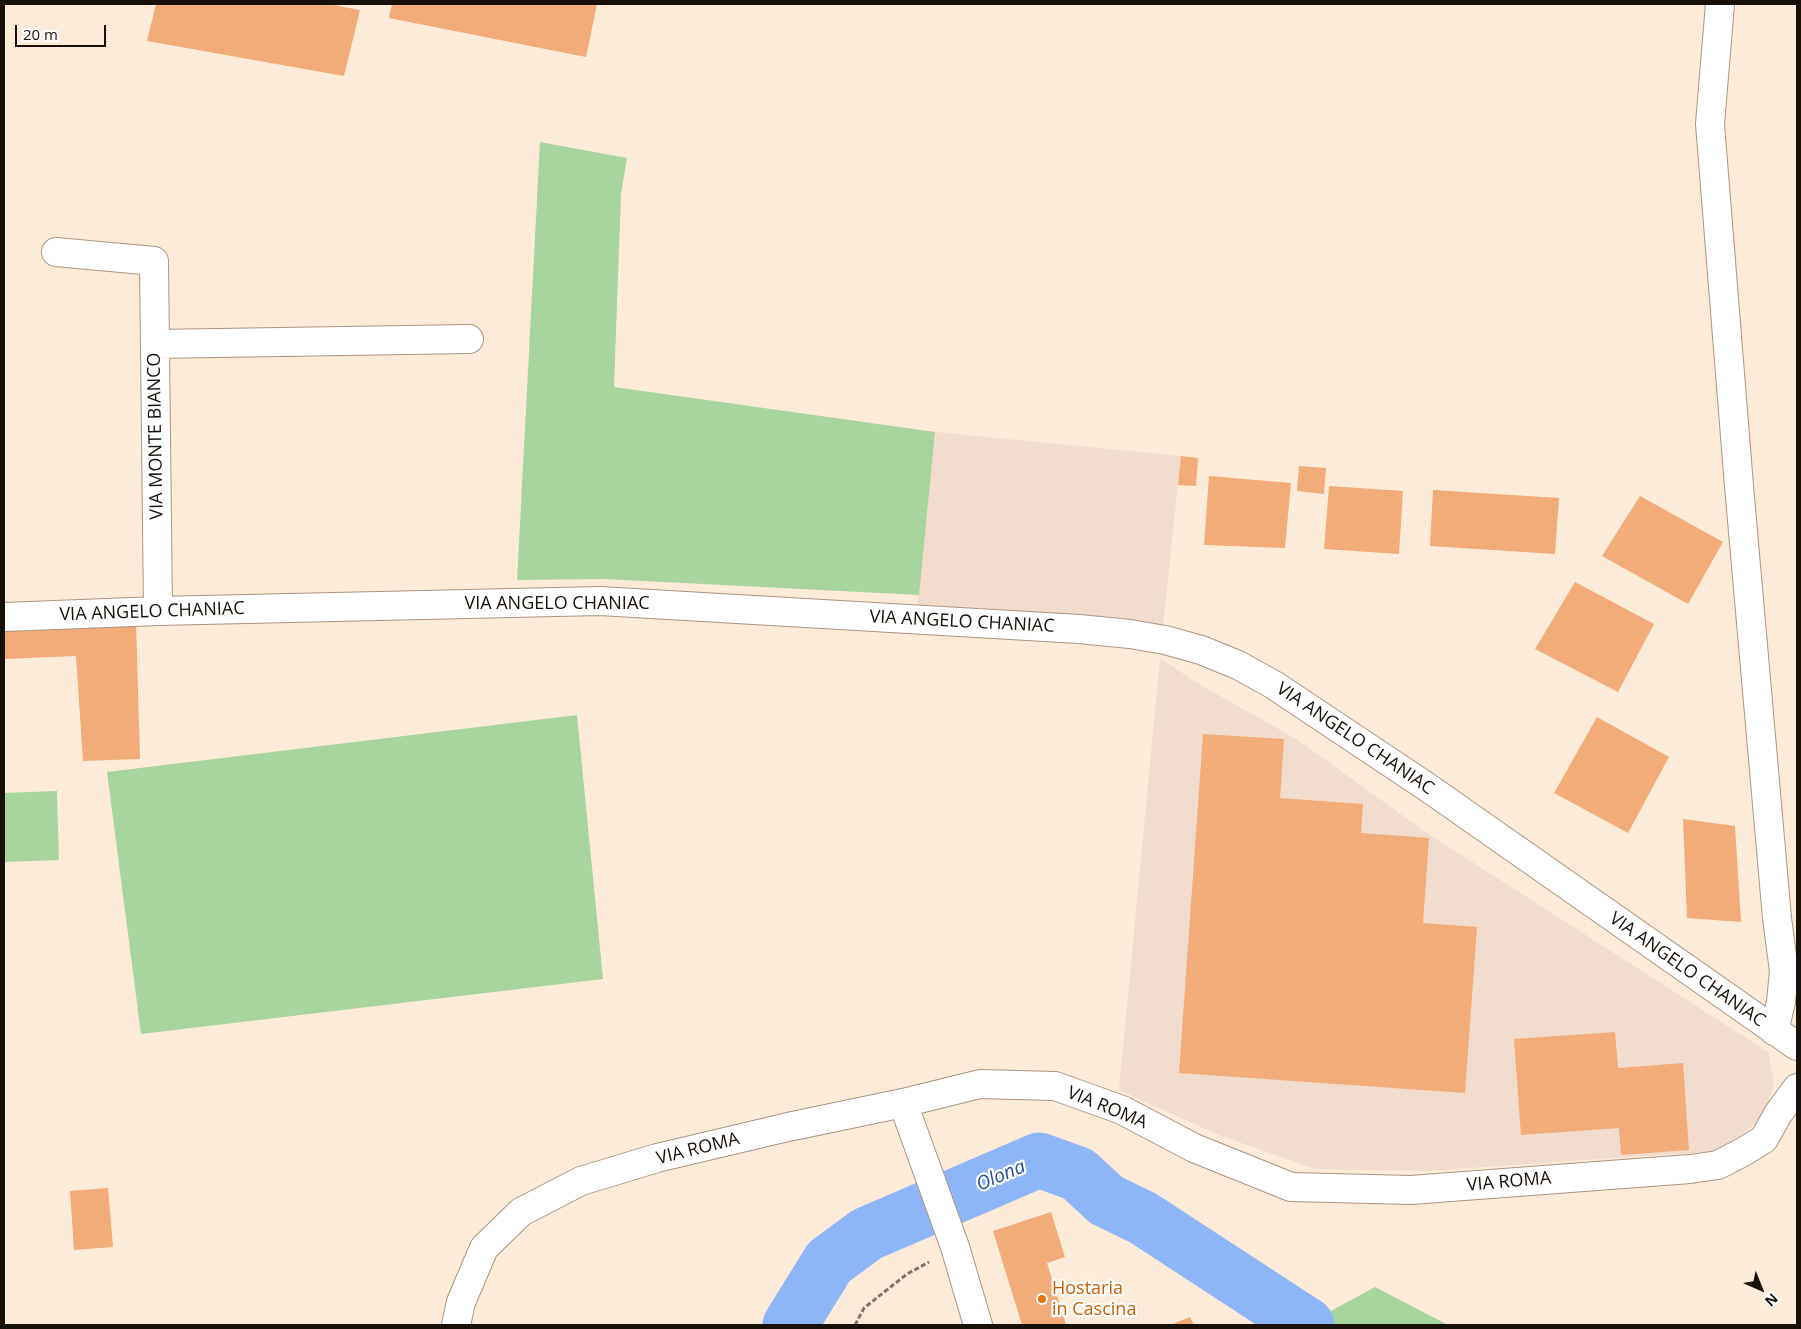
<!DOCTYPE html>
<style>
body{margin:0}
#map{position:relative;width:1801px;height:1329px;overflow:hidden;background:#fcebd9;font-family:"Open Sans",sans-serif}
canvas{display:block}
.frame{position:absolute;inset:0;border:5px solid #181109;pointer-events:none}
.north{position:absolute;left:1736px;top:1264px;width:50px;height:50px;-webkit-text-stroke:4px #fff;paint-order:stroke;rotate:136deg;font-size:14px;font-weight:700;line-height:20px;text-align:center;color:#181109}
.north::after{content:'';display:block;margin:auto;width:18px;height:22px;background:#181109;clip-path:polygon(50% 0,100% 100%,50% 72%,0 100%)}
.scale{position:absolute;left:15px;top:25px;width:91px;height:22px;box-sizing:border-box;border:2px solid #181109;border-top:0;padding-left:6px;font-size:15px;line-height:18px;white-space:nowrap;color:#181109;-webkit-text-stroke:4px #fff;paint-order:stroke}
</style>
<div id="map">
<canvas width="1801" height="1329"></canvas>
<div class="frame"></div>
<div class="north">N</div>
<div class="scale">20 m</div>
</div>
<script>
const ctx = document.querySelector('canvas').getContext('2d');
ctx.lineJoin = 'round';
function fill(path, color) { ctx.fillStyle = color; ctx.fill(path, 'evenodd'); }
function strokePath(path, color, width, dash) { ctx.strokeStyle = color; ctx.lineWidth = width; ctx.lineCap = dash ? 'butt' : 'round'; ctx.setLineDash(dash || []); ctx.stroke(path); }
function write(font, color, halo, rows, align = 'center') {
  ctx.font = font + ' "Open Sans",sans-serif'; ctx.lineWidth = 4.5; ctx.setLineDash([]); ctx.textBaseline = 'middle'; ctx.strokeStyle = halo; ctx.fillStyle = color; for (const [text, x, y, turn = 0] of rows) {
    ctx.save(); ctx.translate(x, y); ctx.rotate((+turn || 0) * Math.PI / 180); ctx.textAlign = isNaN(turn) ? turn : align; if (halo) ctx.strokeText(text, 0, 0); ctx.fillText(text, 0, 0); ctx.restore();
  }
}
const industrial = new Path2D(`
 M935 432 1181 456 1162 634 916 616Z
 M1160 658 1197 683 1298 740 1424 831 1768 1052 1774 1082 1764 1117 1719 1151 1425 1171 1315 1169 1219 1135 1119 1090Z`);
const green = new Path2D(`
 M540 142 627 158 621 194 614 387 935 432 919 595 604 579 517 580Z
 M577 715 603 979 141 1034 107 772Z
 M57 791 59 860 4 862V793Z
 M1375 1287 1448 1325H1305Z`);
const river = new Path2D(`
 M790 1325 829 1262 867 1234 1039 1160 1078 1174 1106 1200 1143 1218 1307 1325`);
const building = new Path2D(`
 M156 4H328L360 10 344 76 147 41Z
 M392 4H597L586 57 389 18Z
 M1181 456 1198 458 1196 486 1178 485Z
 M1299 466 1326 468 1324 494 1297 491Z
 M1209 476 1291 483 1285 548 1204 545Z
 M1329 486 1403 491 1399 554 1324 549Z
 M1433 490 1559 498 1555 554 1430 546Z
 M1640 496 1723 542 1688 604 1602 556Z
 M1575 582 1654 624 1618 692 1535 649Z
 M136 622 140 759 83 761 76 656 4 659V625Z
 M1597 717 1669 757 1628 833 1554 793Z
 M1203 734 1284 739 1280 798 1363 804 1361 833 1429 838 1423 923 1477 927 1465 1093 1179 1073Z
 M1683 819 1735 826 1741 922 1687 918Z
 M1615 1032 1618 1068 1683 1063 1689 1150 1621 1155 1619 1128 1521 1135 1514 1039Z
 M108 1188 113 1247 74 1250 70 1191Z
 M1051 1212 1065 1257 1047 1263 1066 1325H1022L993 1231Z
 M1190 1317 1194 1325H1170Z`);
const path = new Path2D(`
 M855 1325 864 1308 907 1274 929 1262`);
const minor = new Path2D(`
 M1720 4 1710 124 1739 486 1777 918 1784 971 1781 1002 1774 1031
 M56 252 154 261 158 611
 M155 344 469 339
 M4 617 158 611 600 601 1079 629 1130 634 1165 640 1201 650 1238 665 1274 685 1427 787 1797 1046
 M903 1103 955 1247 978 1325
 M456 1325 461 1302 484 1248 521 1212 581 1181 657 1158 788 1127 903 1103 980 1084 1055 1086 1122 1110 1194 1148 1291 1187 1411 1190 1690 1169 1718 1165 1743 1152 1764 1139 1778 1114 1797 1088`);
const markers = [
 [1042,1299,5,"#e8710a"]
];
const streetNames = [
 ["VIA MONTE BIANCO",156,436,-91],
 ["VIA ANGELO CHANIAC",557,604],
 ["VIA ANGELO CHANIAC",152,612,-2],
 ["VIA ANGELO CHANIAC",962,622,3],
 ["VIA ANGELO CHANIAC",1355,739,34],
 ["VIA ANGELO CHANIAC",1687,970,35],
 ["VIA ROMA",1107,1108,22],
 ["VIA ROMA",698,1149,-14],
 ["VIA ROMA",1509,1182,-5]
];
const foodNames = [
 ["Hostaria",1052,1289],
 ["in Cascina",1052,1310]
];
const waterNames = [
 ["Olona",1001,1176,-23]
];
fill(industrial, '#f1dccd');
fill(green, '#a8d49d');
strokePath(river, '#8eb5f8', 55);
fill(building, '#f1ac79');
strokePath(minor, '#a99581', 30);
strokePath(path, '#7f7467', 3, [5, 2.5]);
strokePath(minor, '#fff', 28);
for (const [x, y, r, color] of markers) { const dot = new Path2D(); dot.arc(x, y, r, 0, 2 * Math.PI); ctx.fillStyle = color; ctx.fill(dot); strokePath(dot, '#fff', 2); }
write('18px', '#181109', '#fff', streetNames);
write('18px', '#c56008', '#fff', foodNames, 'left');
write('italic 19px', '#224e9b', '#fff', waterNames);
</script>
